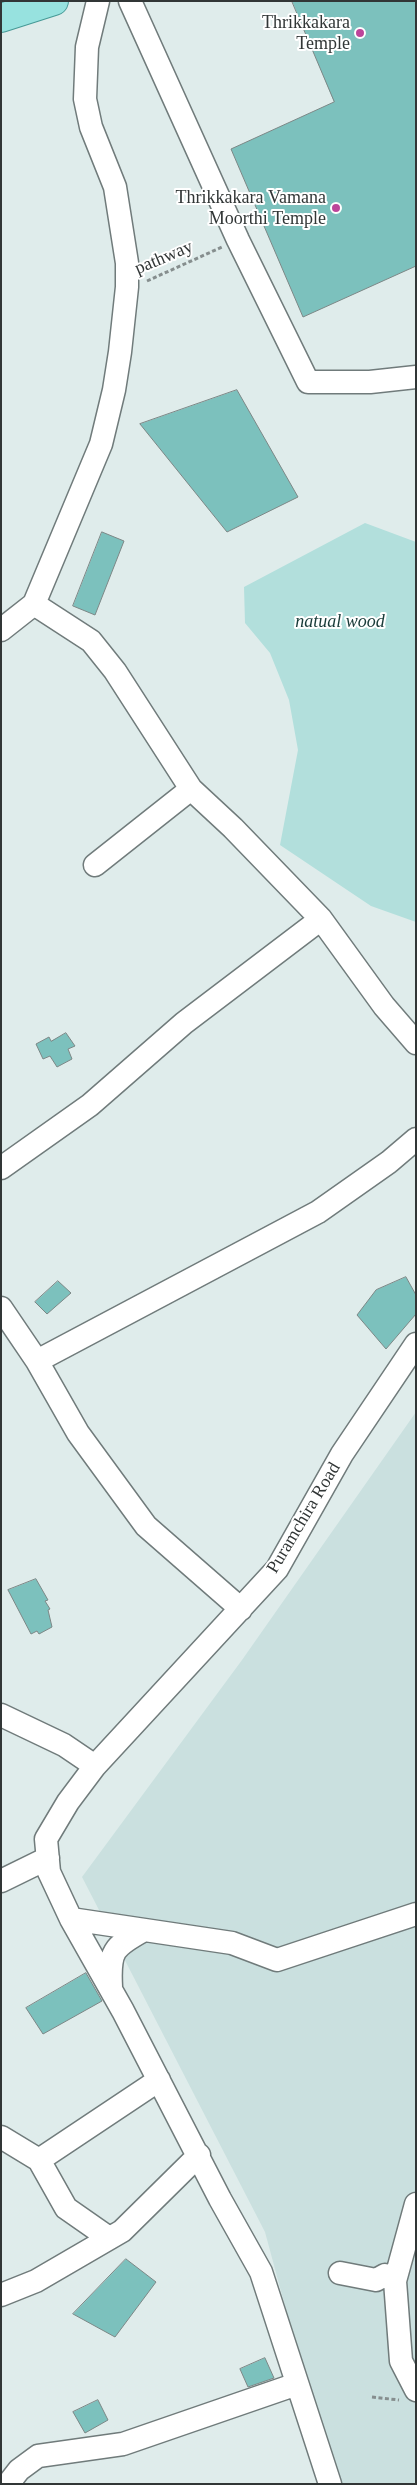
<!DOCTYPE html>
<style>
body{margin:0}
#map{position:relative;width:417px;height:2485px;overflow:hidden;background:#dfeceb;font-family:"Times New Roman",serif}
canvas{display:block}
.frame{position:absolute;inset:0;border:2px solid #313636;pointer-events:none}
</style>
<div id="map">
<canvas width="417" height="2485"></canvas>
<div class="frame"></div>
</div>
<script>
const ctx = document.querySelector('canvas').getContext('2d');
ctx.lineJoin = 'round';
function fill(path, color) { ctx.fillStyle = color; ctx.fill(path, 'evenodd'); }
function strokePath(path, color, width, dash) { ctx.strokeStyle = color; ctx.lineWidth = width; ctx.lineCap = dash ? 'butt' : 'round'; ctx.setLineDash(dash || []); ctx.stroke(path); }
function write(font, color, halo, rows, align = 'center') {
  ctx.font = font + ' "Times New Roman",serif'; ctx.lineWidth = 4; ctx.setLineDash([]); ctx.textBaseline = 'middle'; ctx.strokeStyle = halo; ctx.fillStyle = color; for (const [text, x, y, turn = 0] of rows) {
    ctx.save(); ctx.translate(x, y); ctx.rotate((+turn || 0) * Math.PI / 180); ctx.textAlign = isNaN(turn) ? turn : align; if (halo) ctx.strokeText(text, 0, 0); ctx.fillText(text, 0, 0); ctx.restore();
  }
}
const built = new Path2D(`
 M416 1412V2484H333L265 2232 82 1877 242 1660Z`);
const green = new Path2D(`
 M365 523 416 542V922L371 906 280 845 298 750 289 700 270 653 245 623 244 587Z`);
const building = new Path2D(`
 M292 1H416V266L303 317 231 149 334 102Z
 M237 390 298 497 227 532 140 424Z
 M102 532 124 541 95 615 73 606Z
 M66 1033 75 1046 68 1049 72 1059 57 1067 50 1056 43 1059 36 1044 49 1037 51 1041Z
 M406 1277 416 1295V1314L386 1349 357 1315 376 1290Z
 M58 1281 71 1293 47 1314 35 1302Z
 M36 1579 48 1600 45 1601 50 1609 48 1610 52 1627 39 1634 37 1631 31 1634 8 1590Z
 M86 1973 102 2001 43 2034 26 2008Z
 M126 2259 156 2282 115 2337 73 2314Z
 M265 2358 274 2378 248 2387 240 2369Z
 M98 2400 108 2420 85 2433 73 2412Z`);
const path = new Path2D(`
 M147 281 222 247
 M372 2397 399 2400`);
const minor = new Path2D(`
 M130 1 238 240 308 382H370L416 377
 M34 604 91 641 115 671 191 789 233 828 321 919 384 1006 416 1043
 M1 630 34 604 101 444 114 390 120 352 127 287V263L115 187 91 127 85 99 87 47 98 1
 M95 865 191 789
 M1 1168 90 1105 184 1023 321 919
 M1 1308 37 1361 78 1433 146 1526 241 1609
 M37 1361 318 1212 389 1162 416 1139
 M1 1715 64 1745 95 1766 68 1802 46 1839 49 1872 71 1919 123 2011 220 2199 261 2272 330 2484
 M95 1766 277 1569 342 1454 416 1344
 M1 1881 48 1858
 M71 1919 232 1943 277 1960 416 1914
 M111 1987C109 1951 113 1947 144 1930
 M1 2137 39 2160 66 2208 109 2238
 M39 2160 159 2080
 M416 2204 395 2281 401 2361 416 2390
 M340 2273 376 2280 385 2275
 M1 2295 36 2281 122 2231 199 2155
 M8 2484 19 2470 38 2456 123 2444 297 2384`);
const major = new Path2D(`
 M1 18 54 1`);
const markers = [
 [360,33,5,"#bc459a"],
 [336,208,5,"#bc459a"]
];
const poiNames = [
 ["Thrikkakara",350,23],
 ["Temple",350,44],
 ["Thrikkakara Vamana",326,198],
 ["Moorthi Temple",326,219]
];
const streetNames = [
 ["pathway",164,258,-23],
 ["Puramchira Road",304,1518,-59]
];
const parkNames = [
 ["natual wood",340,622]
];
fill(built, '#cae0df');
fill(green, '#b2dfdc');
fill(building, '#7cc1bd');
strokePath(building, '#7c8786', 1);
strokePath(minor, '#707b7b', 25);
strokePath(major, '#469996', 30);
strokePath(path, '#868e8e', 3, [4, 2.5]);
strokePath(minor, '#fff', 22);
strokePath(major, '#97e2df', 28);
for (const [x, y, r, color] of markers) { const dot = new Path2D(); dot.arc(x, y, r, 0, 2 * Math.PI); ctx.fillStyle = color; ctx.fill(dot); strokePath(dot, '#fff', 2); }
write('18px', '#313636', '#fff', poiNames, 'right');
write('18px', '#313636', '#fff', streetNames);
write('italic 18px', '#193b39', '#fff', parkNames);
</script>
